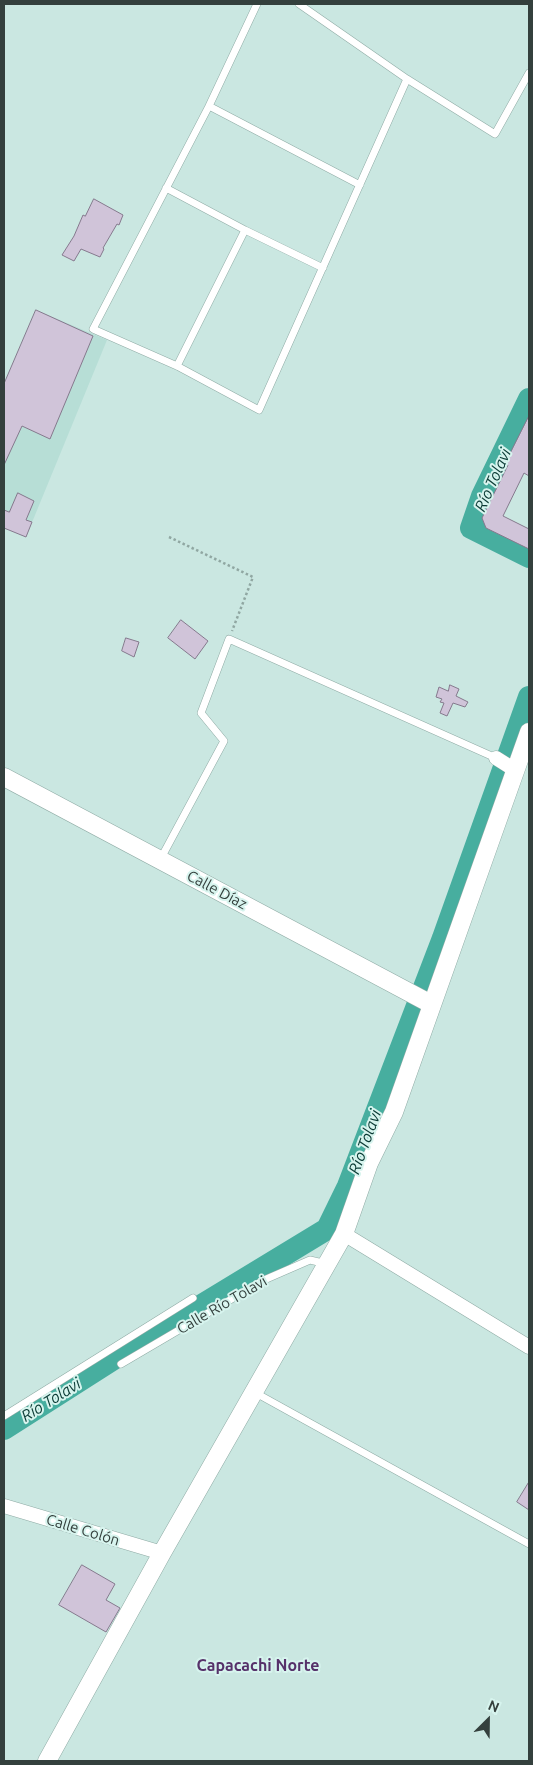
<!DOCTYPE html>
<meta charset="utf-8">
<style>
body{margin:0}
#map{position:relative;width:533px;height:1765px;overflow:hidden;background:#cae7e1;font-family:Ubuntu,sans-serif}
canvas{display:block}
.frame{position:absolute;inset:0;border:5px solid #34403d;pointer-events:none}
.north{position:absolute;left:463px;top:1695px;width:50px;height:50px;-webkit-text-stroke:4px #d7f4ee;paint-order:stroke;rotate:23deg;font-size:14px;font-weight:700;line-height:20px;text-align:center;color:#34403d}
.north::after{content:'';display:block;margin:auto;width:18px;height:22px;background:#34403d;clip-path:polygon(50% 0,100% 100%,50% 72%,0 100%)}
</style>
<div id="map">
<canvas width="533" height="1765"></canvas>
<div class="frame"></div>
<div class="north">N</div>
</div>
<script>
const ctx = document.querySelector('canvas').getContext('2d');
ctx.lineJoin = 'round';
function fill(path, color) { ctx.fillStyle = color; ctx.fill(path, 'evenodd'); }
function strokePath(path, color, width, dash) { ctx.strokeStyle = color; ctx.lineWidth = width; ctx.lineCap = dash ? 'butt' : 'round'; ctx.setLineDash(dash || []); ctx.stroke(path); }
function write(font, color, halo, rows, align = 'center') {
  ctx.font = font + ' Ubuntu,sans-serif'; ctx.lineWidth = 4; ctx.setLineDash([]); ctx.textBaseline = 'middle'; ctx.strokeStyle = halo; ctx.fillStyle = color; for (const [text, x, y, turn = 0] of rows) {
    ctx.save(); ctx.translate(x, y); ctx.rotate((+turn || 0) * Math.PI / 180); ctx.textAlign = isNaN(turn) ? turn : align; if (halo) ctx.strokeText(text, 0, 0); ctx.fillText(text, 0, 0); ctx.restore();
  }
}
const built = new Path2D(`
 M36 310 107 340 26 537 4 528V384Z`);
const river = new Path2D(`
 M529 399 482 496 471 528 529 557
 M4 1429 131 1348 327 1229 348 1186 443 938 529 697`);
const building = new Path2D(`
 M94 199 123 215 119 225 117 224 103 248 104 249 100 257 81 249 74 261 62 255 74 236 83 215 85 216Z
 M36 310 93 336 50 439 22 426 4 465V384Z
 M529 416V476L524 473 503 516 529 529V549L486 528 482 518 508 465 505 464Z
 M18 493 34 501 26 520 32 522 26 537 4 528V510L9 512Z
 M181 620 208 641 195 659 168 638Z
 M126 638 139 642 134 657 122 651Z
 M450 685 459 689 456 696 468 702 465 707 453 703 447 716 440 713 444 703 440 702 442 699 436 697 439 687 448 691Z
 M529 1482V1510L517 1502Z
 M82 1565 115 1584 106 1600 120 1608 106 1632 59 1605Z`);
const path = new Path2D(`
 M169 537 253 577 232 631`);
const service = new Path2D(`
 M257 4 209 106 93 329 177 366 259 410 407 79
 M299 4 407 79 495 134 529 73
 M209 106 360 185
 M166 188 245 230 323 268
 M177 366 245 230
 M160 860 224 741 201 713 229 639 496 758
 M121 1364 264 1280 310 1260 327 1264
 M254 1392 529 1544
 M4 1416 193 1298`);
const minor = new Path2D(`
 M496 758 515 770
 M344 1234 529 1347
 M4 1506 162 1553`);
const tertiary = new Path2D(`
 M4 777 431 1004
 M47 1761 162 1553 344 1234 369 1163 394 1112 529 732`);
const streetNames = [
 ["Calle Díaz",217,890,28],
 ["Calle Río Tolavi",222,1305,-30],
 ["Calle Colón",83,1530,17]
];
const waterNames = [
 ["Río Tolavi",493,480,-66],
 ["Río Tolavi",365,1142,-70],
 ["Río Tolavi",51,1400,-32]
];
const neighbourhoodNames = [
 ["Capacachi Norte",258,1666]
];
fill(built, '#b7ded6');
strokePath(river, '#47ae9f', 22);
fill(building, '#d0c4d9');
strokePath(building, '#85798d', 1);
strokePath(service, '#8faba5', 8);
strokePath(minor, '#8faba5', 15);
strokePath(tertiary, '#8faba5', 19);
strokePath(path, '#90a7a2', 2.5, [2.5, 2.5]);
strokePath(service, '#fff', 7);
strokePath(minor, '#fff', 14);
strokePath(tertiary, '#fff', 18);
write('15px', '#34403d', '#d7f4ee', streetNames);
write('italic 16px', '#0a3a34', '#d7f4ee', waterNames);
write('bold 16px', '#56326a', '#d7f4ee', neighbourhoodNames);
</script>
